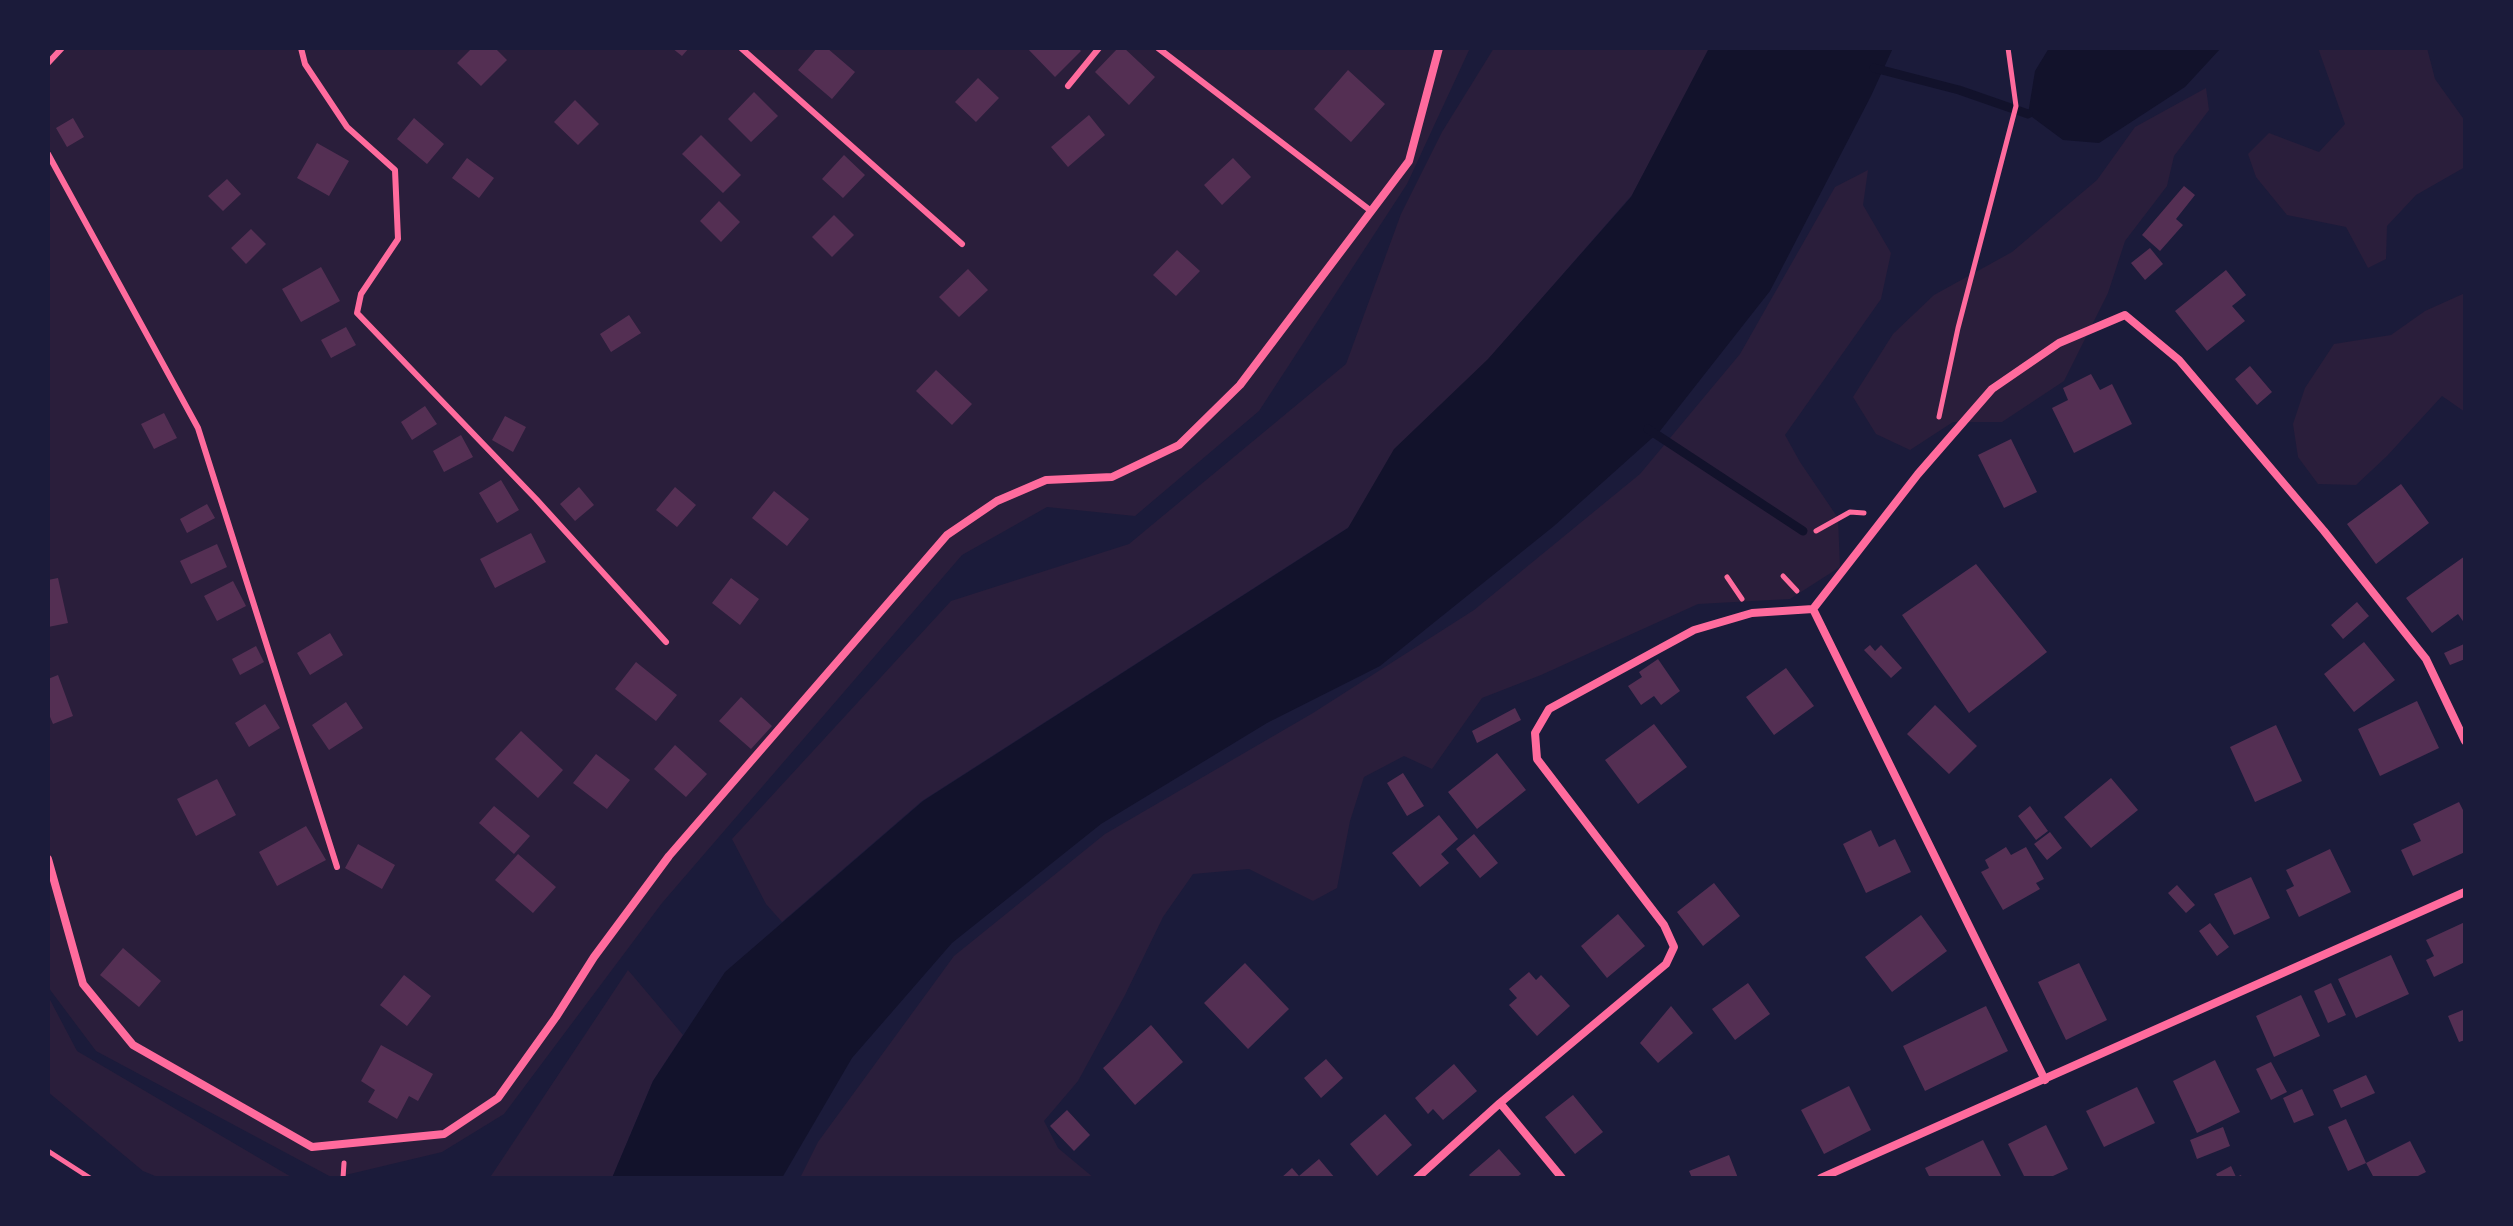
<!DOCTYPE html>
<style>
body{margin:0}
#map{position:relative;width:2513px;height:1226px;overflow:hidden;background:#1b1b3a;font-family:"Nunito Sans",sans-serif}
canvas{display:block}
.frame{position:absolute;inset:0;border:50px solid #1b1b3a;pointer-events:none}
</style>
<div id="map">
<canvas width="2513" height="1226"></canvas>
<div class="frame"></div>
</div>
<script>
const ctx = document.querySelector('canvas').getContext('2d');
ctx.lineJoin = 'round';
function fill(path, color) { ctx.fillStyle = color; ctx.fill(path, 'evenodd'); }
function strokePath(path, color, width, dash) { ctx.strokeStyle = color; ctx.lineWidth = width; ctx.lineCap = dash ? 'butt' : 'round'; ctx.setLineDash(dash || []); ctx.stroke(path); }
const green = new Path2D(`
 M48 48H1470L1407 184 1259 411 1135 516 1047 507 962 555 662 903 504 1114 442 1152 333 1178 96 1051 48 987Z
 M1494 48H1711L1632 195 1488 360 1349 527 922 801 782 922 766 904 732 839 951 601 1129 544 1346 364 1401 214 1442 132Z
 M2318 48H2427L2435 79 2465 121V167L2416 195 2387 226 2386 259 2368 268 2346 227 2287 215 2256 177 2248 154 2269 133 2319 152 2345 124Z
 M2206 88 2209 110 2174 156 2167 186 2125 241 2108 293 2064 381 2002 422H1953L1910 450 1876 434 1853 397 1893 334 1934 295 2012 252 2097 180 2135 127Z
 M1868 170 1863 205 1891 253 1881 299 1785 435 1800 462 1838 518 1840 567 1790 599 1698 604 1541 675 1482 698 1432 769 1404 756 1364 777 1350 821 1337 888 1313 901 1249 869 1193 874 1163 917 1125 995 1078 1081 1044 1121 1058 1148 1094 1178H800L818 1142 954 956 1105 834 1313 713 1474 610 1640 474 1740 354 1835 187Z
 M2465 293V412L2442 396 2387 456 2356 485 2318 484 2298 457 2293 424 2305 388 2334 344 2391 335 2425 311Z
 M628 970 683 1035 653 1081 612 1178H474L491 1176Z
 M48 996 77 1051 293 1178H160L143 1171 48 1092Z`);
const water = new Path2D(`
 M1709 48H1893L1871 96 1770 291 1660 431 1554 526 1380 666 1267 723 1101 824 952 943 852 1058 782 1178H612L653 1081 725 972 923 801 1348 528 1394 449 1488 359 1631 197Z
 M2049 48H2221L2185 87 2099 143 2063 140 2028 114 2035 71Z`);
const stream = new Path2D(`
 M1874 68 1959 90 2028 114
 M1648 429 1803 531`);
const building = new Path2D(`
 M472 48H495L507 60 481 86 457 63Z
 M672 48H689L682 56Z
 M817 48H827L855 72 832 99 798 70Z
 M1027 48H1078L1081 51 1055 77Z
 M1118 48H1124L1155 77 1129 105 1095 72Z
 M1348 70 1385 104 1351 142 1314 109Z
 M978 78 999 98 976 122 955 102Z
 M754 92 778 116 751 142 728 119Z
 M575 100 599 124 578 145 554 122Z
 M1089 115 1105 135 1068 167 1051 147Z
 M73 118 84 137 67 147 56 128Z
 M414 118 444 144 427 164 397 139Z
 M701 135 741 175 723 193 682 154Z
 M317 143 349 161 329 196 297 178Z
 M844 155 865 175 843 198 822 179Z
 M467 158 494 178 479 198 452 178Z
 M1233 158 1251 177 1222 205 1204 185Z
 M227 179 241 194 223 211 208 196Z
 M2184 186 2195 195 2176 219 2183 225 2160 251 2142 235Z
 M719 201 740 222 721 242 700 221Z
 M834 215 854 235 832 257 812 237Z
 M251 229 266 244 246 264 231 248Z
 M2150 248 2163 264 2145 280 2131 263Z
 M1177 250 1200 271 1176 296 1153 275Z
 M321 267 340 301 301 322 282 289Z
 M968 269 988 290 959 317 939 297Z
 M2226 270 2246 295 2232 306 2245 321 2207 351 2175 311Z
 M629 315 641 333 611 352 600 334Z
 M346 327 356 345 331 358 321 340Z
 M2250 366 2272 392 2257 405 2235 379Z
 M936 370 972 404 952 425 916 391Z
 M2091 374 2100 390 2112 384 2132 424 2074 453 2052 408 2068 400 2063 388Z
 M425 406 437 424 412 440 401 422Z
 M164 413 177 438 154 449 141 424Z
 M505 416 526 427 513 452 492 440Z
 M461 435 473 457 444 472 433 451Z
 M2011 439 2037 492 2004 508 1978 455Z
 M501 480 519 510 497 523 479 493Z
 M2401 484 2429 523 2376 564 2347 524Z
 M579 487 594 505 575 521 560 504Z
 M675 487 696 505 677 527 656 510Z
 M774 491 809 519 787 546 752 518Z
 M207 504 215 518 187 533 180 519Z
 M531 533 546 562 495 588 480 559Z
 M217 544 227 567 191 584 180 561Z
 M2465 556V624L2458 614 2432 633 2406 598Z
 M1976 564 2047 652 1969 713 1902 615Z
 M58 578 68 623 48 627V580Z
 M731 578 759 599 740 625 712 603Z
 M233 581 246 606 217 621 204 596Z
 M2357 602 2369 616 2343 639 2331 625Z
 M330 633 343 655 310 675 297 653Z
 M2364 642 2395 680 2354 712 2324 674Z
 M2464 644 2465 659 2450 665 2444 653Z
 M1870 645 1875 651 1881 645 1902 668 1891 678 1864 650Z
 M256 646 264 662 240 675 232 659Z
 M1658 659 1680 691 1661 705 1654 696 1641 705 1628 686 1642 677 1639 672Z
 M636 662 677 695 656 721 615 689Z
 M1786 668 1814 706 1774 735 1746 697Z
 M58 675 73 716 53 724 48 712V679Z
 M741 697 772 726 751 749 719 721Z
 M2417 701 2439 748 2380 776 2358 729Z
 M346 702 363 728 329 750 312 725Z
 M265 704 280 728 249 747 235 723Z
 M1935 705 1977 746 1949 774 1907 734Z
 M1515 708 1521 720 1477 743 1472 731Z
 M1654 724 1687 767 1638 804 1605 760Z
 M2276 725 2302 781 2255 802 2230 747Z
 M521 731 563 770 538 798 495 759Z
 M675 745 707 774 686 797 654 769Z
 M1497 753 1526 790 1477 829 1448 792Z
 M596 754 630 780 607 809 573 783Z
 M1403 773 1424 806 1407 816 1387 783Z
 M2111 778 2138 810 2091 848 2064 817Z
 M217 779 236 815 196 836 177 799Z
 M2459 802 2465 814V852L2413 876 2401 850 2421 841 2413 824Z
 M494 806 530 836 514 854 479 823Z
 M2030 806 2048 831 2036 840 2018 816Z
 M1439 815 1458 839 1441 854 1449 863 1420 887 1392 853Z
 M306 826 326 860 277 886 259 852Z
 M1871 830 1879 847 1895 839 1911 872 1866 893 1843 844Z
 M2050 832 2062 848 2047 860 2034 844Z
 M1474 834 1498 863 1480 878 1456 849Z
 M358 844 395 865 382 889 345 868Z
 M2006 847 2011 855 2026 847 2044 879 2036 883 2040 889 2003 910 1981 872 1989 868 1985 860Z
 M2330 849 2351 892 2299 917 2286 890 2294 886 2286 870Z
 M518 854 556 887 533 913 495 880Z
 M2251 877 2270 918 2234 935 2214 894Z
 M1714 883 1740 916 1703 946 1677 912Z
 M2177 885 2195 905 2186 913 2168 893Z
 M1618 914 1645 946 1607 978 1581 946Z
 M1921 915 1947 951 1892 992 1865 957Z
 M2465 922V962L2434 977 2426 960 2434 956 2426 940Z
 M2210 923 2229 947 2217 956 2199 931Z
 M123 948 161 981 139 1007 100 975Z
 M2391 955 2409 994 2356 1018 2338 979Z
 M1245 963 1289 1009 1248 1049 1204 1003Z
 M2079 963 2107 1020 2066 1040 2038 982Z
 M1529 972 1536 980 1541 975 1570 1006 1537 1036 1509 1005 1517 998 1509 989Z
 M404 975 431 996 407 1026 380 1005Z
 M1748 983 1770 1014 1735 1040 1712 1009Z
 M2331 983 2346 1015 2328 1023 2314 991Z
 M2301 995 2320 1036 2274 1057 2256 1016Z
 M1671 1006 1693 1033 1658 1063 1640 1043Z
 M1986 1006 2008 1051 1925 1091 1903 1046Z
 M2463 1010 2465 1015V1040L2459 1042 2448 1016Z
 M1151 1025 1183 1062 1135 1105 1103 1068Z
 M381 1045 433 1074 418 1101 409 1096 397 1119 368 1102 375 1090 361 1081Z
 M1326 1059 1343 1078 1321 1098 1304 1078Z
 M2215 1060 2240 1112 2197 1133 2173 1081Z
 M2271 1062 2287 1092 2271 1100 2256 1069Z
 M1454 1064 1477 1091 1443 1120 1433 1109 1428 1114 1415 1098Z
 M2366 1075 2375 1093 2341 1108 2333 1090Z
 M1849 1086 1871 1130 1824 1154 1801 1110Z
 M2137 1087 2155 1123 2104 1147 2086 1111Z
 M2302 1089 2314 1115 2294 1123 2283 1098Z
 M1573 1095 1603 1132 1575 1154 1545 1117Z
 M1067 1110 1090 1135 1074 1151 1050 1126Z
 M1385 1114 1412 1145 1377 1176 1350 1144Z
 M2346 1119 2366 1163 2348 1171 2328 1127Z
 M2046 1125 2068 1169 2053 1176 2054 1178H2025L2008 1144Z
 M2223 1127 2230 1146 2197 1159 2190 1140Z
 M1983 1140 2002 1178H1930L1925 1168Z
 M2410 1141 2426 1172 2414 1178H2374L2366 1163Z
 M1499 1149 1521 1174 1516 1178H1472L1469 1175Z
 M1729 1155 1738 1178H1692L1689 1171Z
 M1319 1159 1335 1178H1281L1292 1168 1299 1176Z
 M2231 1166 2236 1177 2241 1175 2242 1178H2218L2216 1174Z`);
const path = new Path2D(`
 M1939 417 1958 328 2016 106 2008 48
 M1816 531 1850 512 1864 513
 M1783 576 1797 591
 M1727 577 1742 599
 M48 1151 90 1178
 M343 1178 344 1163`);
const service = new Path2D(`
 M301 48 305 64 347 127 395 170 398 239 361 294 357 313 536 499 666 642
 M741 48 962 244
 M1158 48 1371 211
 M48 63 62 48
 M1068 86 1099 48
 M48 154 198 428 337 867`);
const minor = new Path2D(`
 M1813 609 2045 1080
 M48 859 83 984 133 1045 312 1147 444 1134 498 1098 556 1017 594 957 669 856 947 535 997 501 1046 480 1112 477 1179 445 1240 385 1409 161 1439 48
 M1500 1103 1562 1178
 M1417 1178 1500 1103 1666 964 1674 947 1664 925 1537 759 1535 733 1549 709 1694 630 1752 613 1813 609 1918 474 1992 389 2059 343 2125 315 2179 360 2324 531 2426 659 2465 741
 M1821 1178 2465 892`);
fill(green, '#2a1e3b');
fill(water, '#12122b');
strokePath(stream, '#12122b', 9);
fill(building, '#542f53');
strokePath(path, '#ff6b9d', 5);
strokePath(service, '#ff6b9d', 6);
strokePath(minor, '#ff6b9d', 8);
</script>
